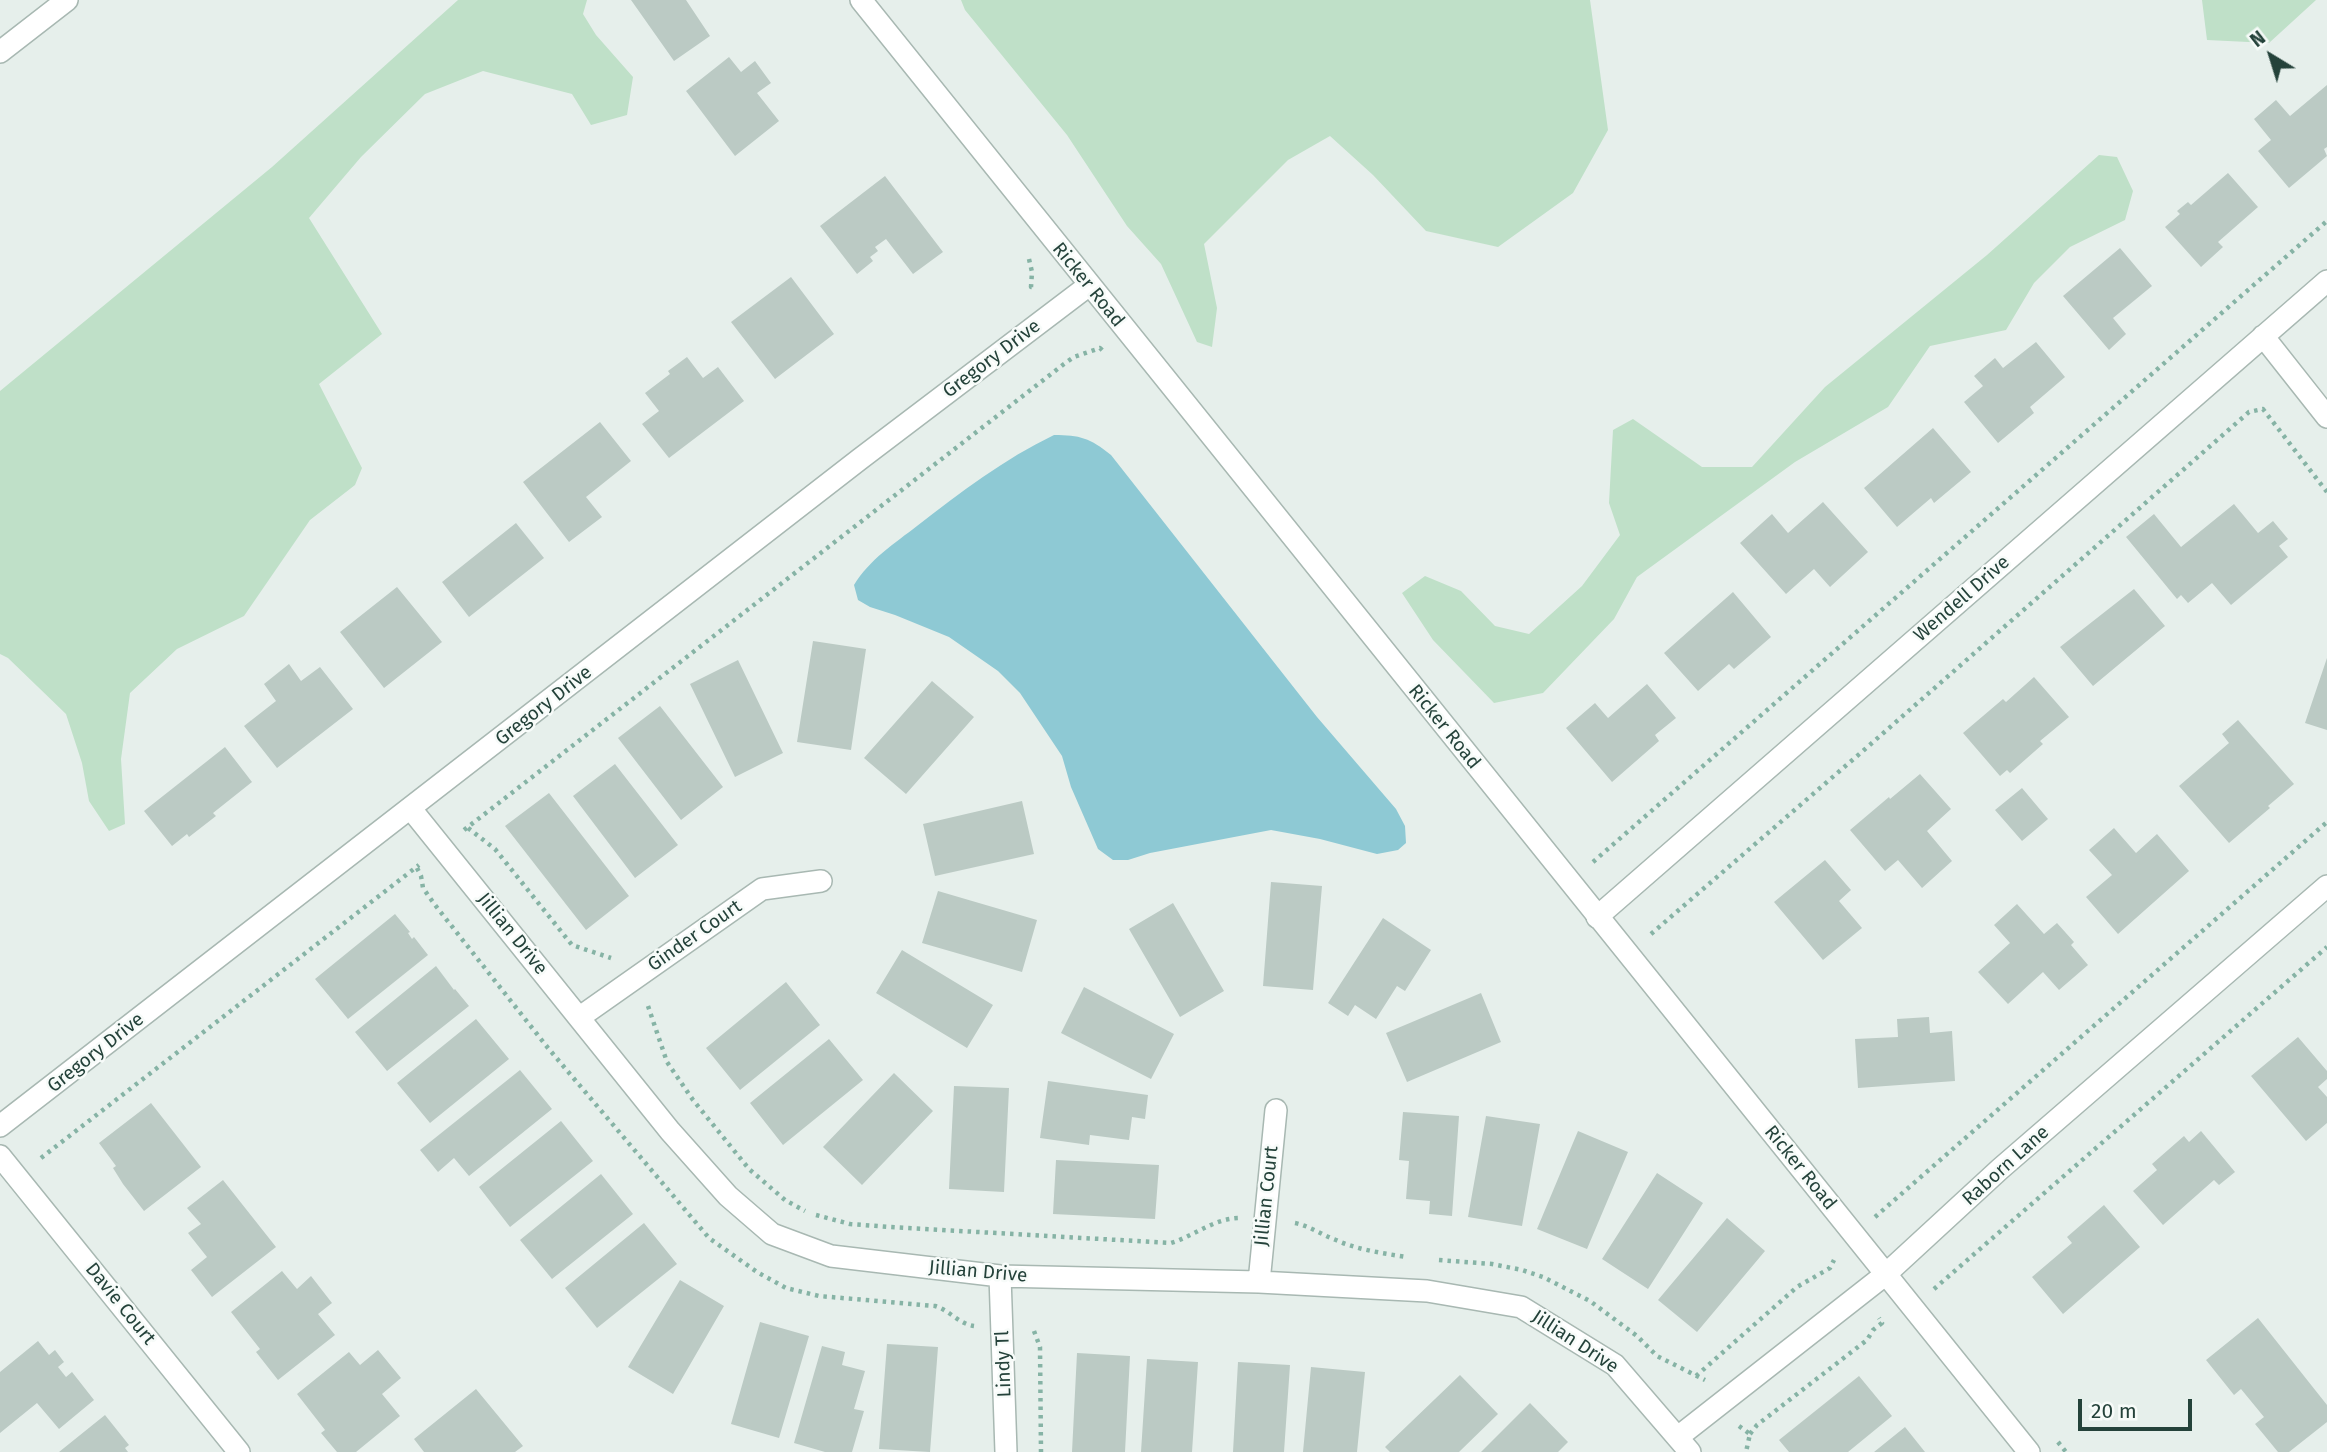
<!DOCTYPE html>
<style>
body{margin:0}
#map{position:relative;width:2327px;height:1452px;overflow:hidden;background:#e6efeb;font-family:"Fira Sans",sans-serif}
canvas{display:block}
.north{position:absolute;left:2236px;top:21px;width:70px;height:70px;-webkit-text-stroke:5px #f7fbf9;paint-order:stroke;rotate:322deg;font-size:19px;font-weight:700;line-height:28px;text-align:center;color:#24423a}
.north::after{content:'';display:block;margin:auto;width:24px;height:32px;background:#24423a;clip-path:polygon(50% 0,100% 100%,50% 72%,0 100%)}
.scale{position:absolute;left:2078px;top:1399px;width:114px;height:32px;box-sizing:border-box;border:4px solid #24423a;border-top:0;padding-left:9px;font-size:21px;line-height:24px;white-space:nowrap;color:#24423a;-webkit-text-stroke:5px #f7fbf9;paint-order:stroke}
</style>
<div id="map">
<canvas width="2327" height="1452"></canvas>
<div class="north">N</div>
<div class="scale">20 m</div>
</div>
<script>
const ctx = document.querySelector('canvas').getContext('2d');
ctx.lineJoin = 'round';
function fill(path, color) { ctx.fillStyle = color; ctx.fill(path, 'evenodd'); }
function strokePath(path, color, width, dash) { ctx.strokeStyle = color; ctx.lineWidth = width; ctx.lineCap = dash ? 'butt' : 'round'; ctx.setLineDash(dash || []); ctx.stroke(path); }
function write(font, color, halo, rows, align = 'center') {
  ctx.font = font + ' "Fira Sans",sans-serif'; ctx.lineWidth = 5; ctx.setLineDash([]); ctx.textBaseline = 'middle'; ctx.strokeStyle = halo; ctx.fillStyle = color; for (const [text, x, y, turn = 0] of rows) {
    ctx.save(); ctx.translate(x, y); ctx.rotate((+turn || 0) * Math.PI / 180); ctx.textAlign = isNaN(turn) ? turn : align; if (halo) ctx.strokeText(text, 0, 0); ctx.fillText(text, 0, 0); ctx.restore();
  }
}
const green = new Path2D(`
 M458 0H587L583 14 596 35 633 77 627 115 591 125 572 94 483 71 425 94 361 157 309 218 382 334 319 384 362 468 355 485 310 520 244 616 177 649 130 693 121 759 125 824 109 831 89 801 82 763 66 714 8 658 0 654V391L272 167Z
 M961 0H1590L1608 130 1573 193 1498 247 1426 231 1373 175 1330 136 1288 160 1204 244 1217 308 1212 347 1197 342 1161 264 1127 226 1067 135 965 10Z
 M2202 0H2316L2269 43 2207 40Z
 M2099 155 2117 157 2133 191 2125 220 2070 247 2034 283 2006 330 1930 346 1888 407 1795 462 1637 577 1614 619 1543 693 1494 703 1433 640 1402 593 1425 576 1461 591 1495 626 1529 634 1582 586 1620 535 1609 503 1613 430 1633 419 1702 467H1752L1825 387 1987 255Z`);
const water = new Path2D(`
 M1054 435C1080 435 1090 438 1111 455L1317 717 1396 809 1405 826 1406 843 1398 850 1377 854 1320 839 1271 830 1150 853 1128 860H1113L1098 849 1071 787 1062 756 1020 693 998 671 949 637 895 615 870 607 858 600 854 585C869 560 895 543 917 526 961 492 1004 459 1054 435Z`);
const building = new Path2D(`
 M631 0H686L710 36 674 61Z
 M729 57 741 72 755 61 771 83 757 93 779 121 735 156 686 91Z
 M2327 85V147L2324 149 2327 156 2289 188 2258 151 2271 140 2254 119 2276 100 2290 116Z
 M2228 173 2258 207 2218 242 2223 247 2201 267 2165 227 2180 214 2177 211 2188 202 2191 205Z
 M885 176 943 252 913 274 886 239 875 247 878 251 870 257 873 261 857 274 820 226Z
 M2120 248 2152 286 2113 318 2126 334 2109 350 2063 296Z
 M791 277 834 334 775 379 731 322Z
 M2036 342 2065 377 2030 407 2034 413 1998 443 1964 402 1983 386 1974 376 1995 358 2003 368Z
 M687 357 703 378 718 367 744 401 669 458 642 424 659 411 645 393 670 374 668 371Z
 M600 422 631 461 586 497 602 517 569 542 523 482Z
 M1933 428 1971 472 1934 503 1931 498 1897 527 1864 488Z
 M1823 502 1868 552 1830 587 1814 569 1786 594 1740 543 1772 514 1788 533Z
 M2234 504 2258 533 2273 521 2288 539 2279 546 2288 557 2231 605 2212 583 2188 603 2181 595 2177 599 2126 537 2154 514 2181 547Z
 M516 523 544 558 469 617 442 582Z
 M397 587 442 642 384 688 340 632Z
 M2134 589 2165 626 2093 686 2060 647Z
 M1733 592 1771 637 1734 669 1729 664 1698 691 1664 653Z
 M813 641 866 649 851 750 797 742Z
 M2327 658V730L2305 723Z
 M738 660 783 753 735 777 690 684Z
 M289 664 301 681 320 667 353 709 277 768 244 726 276 701 264 684Z
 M2034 677 2069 717 2040 741 2043 744 2010 773 2007 770 2000 776 1963 733 2003 699 2006 702Z
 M932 681 974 717 906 794 864 758Z
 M1647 684 1676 718 1655 735 1659 741 1612 782 1566 728 1595 703 1608 718Z
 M660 706 723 787 681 820 618 738Z
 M2238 720 2294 784 2268 806 2270 808 2229 843 2179 786 2229 743 2222 734Z
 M225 747 252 782 213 813 216 816 189 837 187 834 172 846 144 811Z
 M615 764 678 845 635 878 573 796Z
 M1920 774 1951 809 1927 831 1952 861 1922 888 1898 860 1885 871 1850 830 1889 797 1890 799Z
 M2022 788 2048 819 2022 841 1995 810Z
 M549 793 629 896 586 930 505 826Z
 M1022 801 1034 854 935 876 923 824Z
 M2114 828 2136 853 2157 834 2189 871 2118 934 2086 897 2112 875 2089 850Z
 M1825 860 1851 890 1839 901 1862 928 1823 960 1774 902Z
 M1271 882 1322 886 1313 990 1263 986Z
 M938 891 1037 920 1022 972 922 943Z
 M1173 903 1224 991 1180 1017 1129 929Z
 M2017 904 2044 934 2057 923 2074 942 2071 945 2088 965 2059 990 2043 972 2008 1004 1978 972 2010 943 1994 925Z
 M395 914 410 932 408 933 412 939 414 937 428 955 348 1019 315 979Z
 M1383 918 1431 950 1405 991 1397 986 1376 1019 1355 1005 1348 1016 1328 1003Z
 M902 950 993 1005 967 1048 876 993Z
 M436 966 454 990 455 989 469 1006 387 1071 355 1032Z
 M786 982 820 1025 740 1090 706 1048Z
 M1084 987 1174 1034 1151 1079 1061 1033Z
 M1481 993 1501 1042 1407 1082 1386 1033Z
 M1929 1017 1930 1033 1952 1031 1955 1081 1858 1088 1855 1039 1898 1037 1897 1019Z
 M476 1019 509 1059 430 1123 397 1083Z
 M2298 1037 2327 1071V1079L2318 1087 2327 1097V1123L2306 1141 2251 1076Z
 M829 1039 863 1080 783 1145 750 1103Z
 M520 1070 552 1109 469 1176 454 1158 438 1172 420 1150Z
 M894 1073 933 1111 862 1185 823 1147Z
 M1048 1081 1148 1095 1145 1119 1132 1117 1129 1140 1090 1135 1089 1145 1040 1138Z
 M954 1086 1009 1088 1004 1192 949 1189Z
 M151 1103 201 1167 144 1211 123 1184 113 1168 116 1166 99 1143Z
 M1403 1112 1459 1116 1452 1216 1429 1214 1430 1201 1406 1199 1409 1161 1399 1160Z
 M1486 1116 1540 1124 1522 1226 1468 1217Z
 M561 1121 593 1161 510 1227 479 1187Z
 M1578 1131 1628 1152 1587 1249 1537 1229Z
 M2201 1131 2235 1172 2219 1185 2214 1180 2163 1225 2133 1191 2157 1170 2152 1164 2184 1136 2189 1142Z
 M1056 1160 1159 1165 1155 1219 1053 1214Z
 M1657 1173 1703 1203 1648 1289 1602 1259Z
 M601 1174 633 1214 552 1279 520 1240Z
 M223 1180 276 1247 212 1297 191 1270 207 1257 188 1233 201 1224 187 1208Z
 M2104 1205 2140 1247 2063 1314 2032 1277 2072 1243 2067 1237Z
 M1727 1218 1765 1251 1697 1332 1658 1300Z
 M644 1223 677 1264 597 1328 565 1288Z
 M282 1271 297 1289 311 1276 332 1303 318 1314 335 1335 278 1380 256 1352 260 1349 231 1312Z
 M680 1280 724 1306 673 1394 628 1367Z
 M2258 1318 2327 1405V1422L2289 1452H2278L2255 1424 2264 1417 2241 1389 2234 1395 2206 1360Z
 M760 1322 809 1336 779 1438 731 1424Z
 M38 1341 49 1355 55 1350 64 1362 58 1367 66 1377 72 1372 94 1400 59 1429 37 1403 0 1433V1372Z
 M887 1344 938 1347 930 1452 879 1449Z
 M822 1346 845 1352 842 1365 865 1371 854 1409 864 1411 852 1452H825L794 1443Z
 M378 1350 401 1378 382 1394 400 1416 356 1452H337L321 1433 325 1430 297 1394 349 1352 360 1365Z
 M1077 1353 1130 1356 1125 1452H1072Z
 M1147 1359 1198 1362 1192 1452H1141Z
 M1238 1362 1290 1365 1284 1452H1233Z
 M1311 1367 1365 1372 1357 1452H1303Z
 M1460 1375 1498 1414 1459 1452H1390L1385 1447Z
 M1859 1376 1892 1416 1848 1452H1789L1779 1440Z
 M476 1389 523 1446 515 1452H424L414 1439Z
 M1530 1403 1568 1442 1558 1452H1481Z
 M105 1415 129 1445 125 1448 128 1452H59Z
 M1905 1427 1925 1452H1874Z`);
const path = new Path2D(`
 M1029 259 1032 272 1031 287H1036
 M468 828 495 849 572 945 611 958
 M464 830 1064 364 1074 357 1100 348 1103 351
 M1593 862 2327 221
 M417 868 421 876 423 888 435 905 548 1048 709 1238 757 1272 786 1288 819 1296 935 1306C949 1310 959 1324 974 1326
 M1651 934 1864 750 2249 412 2263 409 2327 492
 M648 1006 667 1062 693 1100 749 1169 785 1200 805 1211
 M41 1158 419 865
 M816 1215 850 1224 890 1227 1171 1243C1194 1236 1213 1219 1238 1218
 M1875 1217 2327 822
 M1295 1223C1310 1226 1322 1235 1336 1240 1358 1250 1382 1253 1406 1257
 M1439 1260 1492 1264 1522 1270 1543 1277 1590 1301 1637 1336 1657 1356 1705 1380
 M1934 1289 2327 947
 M1034 1331 1040 1347 1041 1452
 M1696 1376 1797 1287 1830 1268 1834 1260
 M1739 1426 1750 1434 1746 1452
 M1750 1434 1757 1425 1867 1340 1873 1330 1882 1323 1879 1318
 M2058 1442 2066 1452`);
const minor = new Path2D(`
 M0 52 67 0
 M2263 336 2327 417
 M411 809 670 1131 728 1196 772 1234 831 1256 1000 1276 1259 1282 1427 1291 1521 1307 1615 1365 1690 1452
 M1597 917 2327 281
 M580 1017 762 889 821 881
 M0 1156 239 1452
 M1000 1276 1006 1452
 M1259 1282 1276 1110
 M1678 1437 1886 1274 2000 1169 2327 886`);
const tertiary = new Path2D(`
 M861 0 2029 1452
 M0 1126 860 459 1088 286`);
const streetNames = [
 ["Ricker Road",1088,285,51],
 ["Gregory Drive",992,359,-37],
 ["Wendell Drive",1962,599,-41],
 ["Gregory Drive",544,706,-38],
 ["Ricker Road",1444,727,51],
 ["Jillian Drive",512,934,51],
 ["Ginder Court",695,936,-35],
 ["Gregory Drive",96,1053,-38],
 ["Raborn Lane",2006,1166,-42],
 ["Ricker Road",1800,1168,51],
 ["Jillian Court",1267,1196,-84],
 ["Jillian Drive",978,1272,5],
 ["Davie Court",120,1304,51],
 ["Jillian Drive",1575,1342,33],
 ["Lindy Tl",1004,1364,-92]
];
fill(green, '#bfe0c8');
fill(water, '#8ec9d4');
fill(building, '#bbcac4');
strokePath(minor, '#a8b8b2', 24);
strokePath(tertiary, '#a8b8b2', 24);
strokePath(path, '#86b3a5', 4.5, [3.5, 5]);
strokePath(minor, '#fff', 21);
strokePath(tertiary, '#fff', 21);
write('19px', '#24423a', '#f7fbf9', streetNames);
</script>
